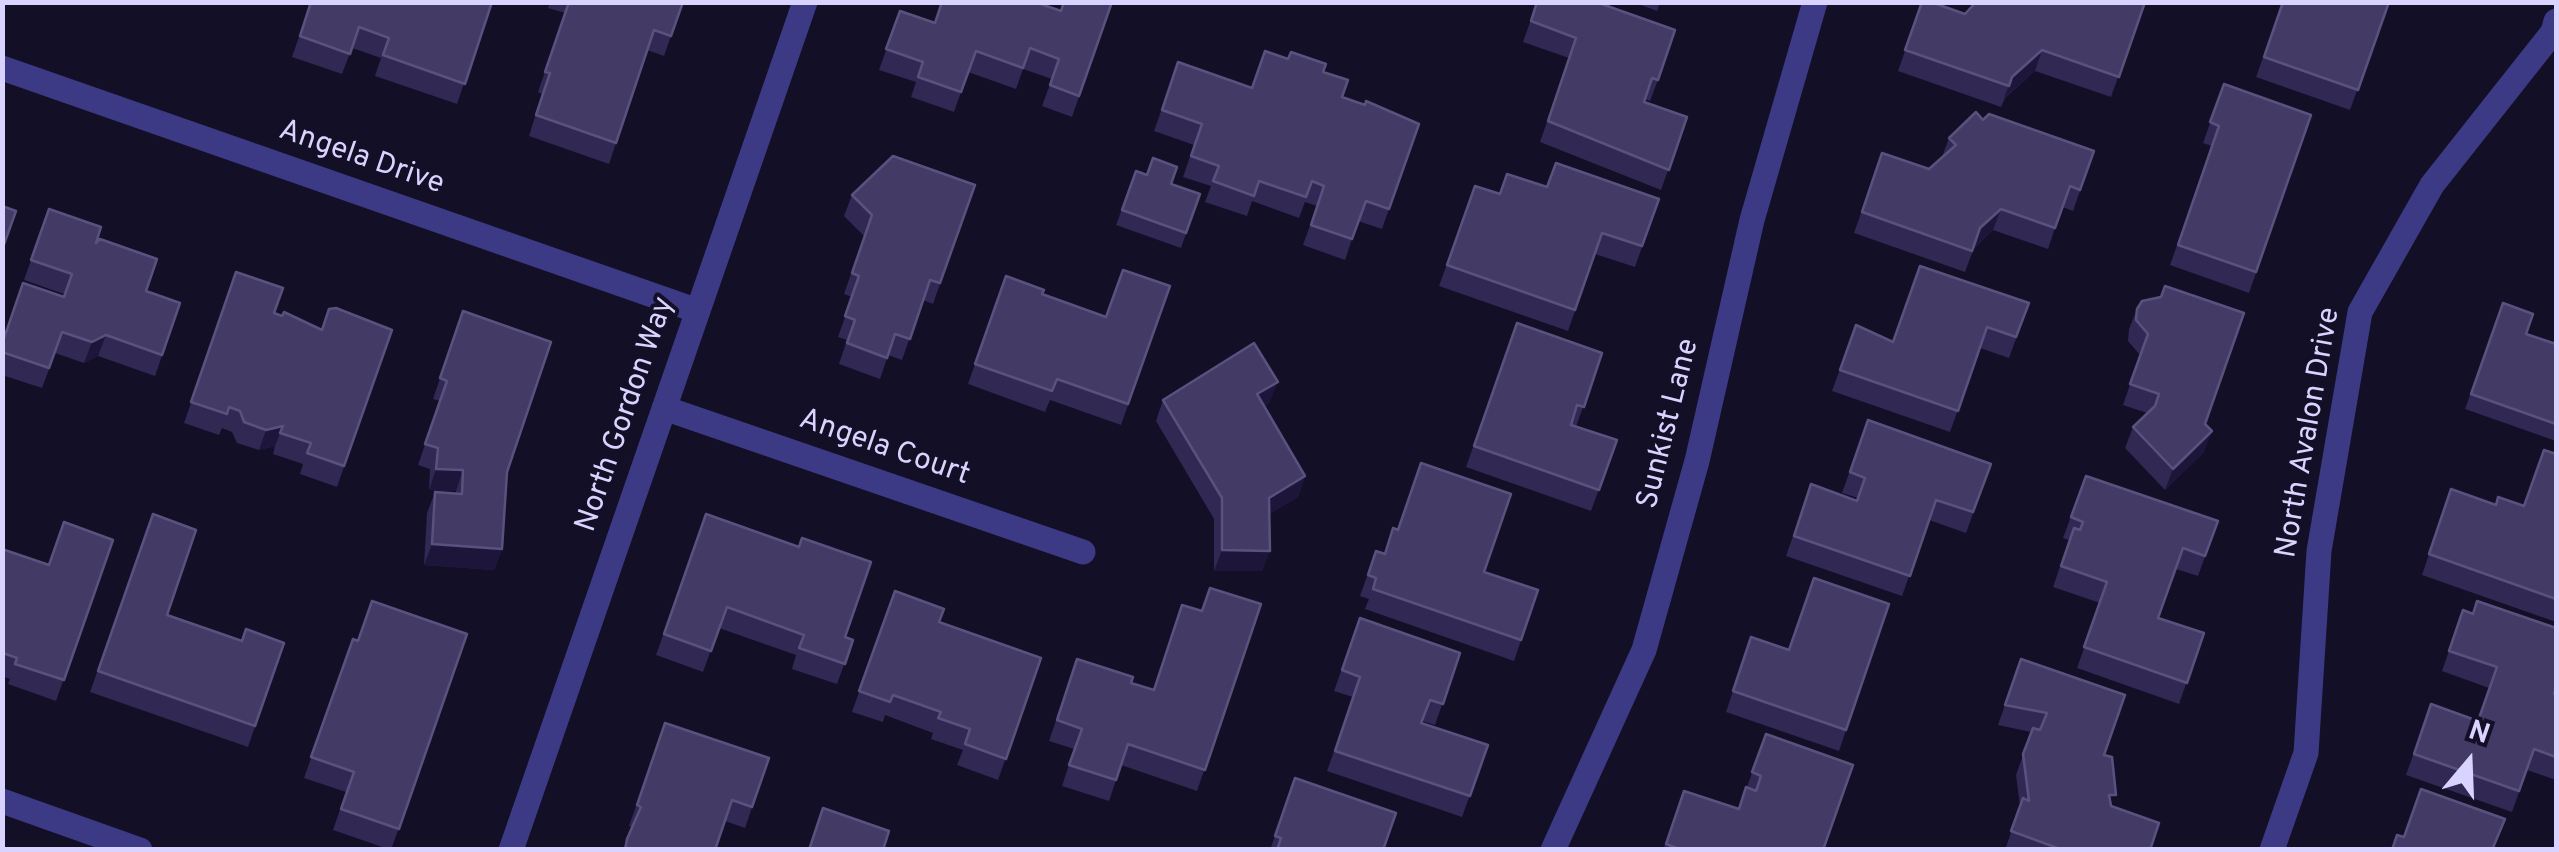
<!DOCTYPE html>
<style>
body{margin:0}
#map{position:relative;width:2559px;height:852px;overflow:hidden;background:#130f26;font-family:Overpass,sans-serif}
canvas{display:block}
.frame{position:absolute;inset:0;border:5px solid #d9d4ff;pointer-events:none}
.north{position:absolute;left:2419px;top:712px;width:100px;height:100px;-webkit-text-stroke:8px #130f26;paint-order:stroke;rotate:19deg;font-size:28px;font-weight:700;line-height:40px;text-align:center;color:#d9d4ff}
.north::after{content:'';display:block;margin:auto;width:35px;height:45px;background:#d9d4ff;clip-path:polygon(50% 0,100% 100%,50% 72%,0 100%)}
</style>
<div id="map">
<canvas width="2559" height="852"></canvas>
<div class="frame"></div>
<div class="north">N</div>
</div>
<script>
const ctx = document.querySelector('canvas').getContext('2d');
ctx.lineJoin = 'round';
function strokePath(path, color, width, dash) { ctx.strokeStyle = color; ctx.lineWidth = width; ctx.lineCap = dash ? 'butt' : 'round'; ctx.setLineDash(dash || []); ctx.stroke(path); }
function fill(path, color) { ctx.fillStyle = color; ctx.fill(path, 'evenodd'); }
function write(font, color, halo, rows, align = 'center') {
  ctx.font = font + ' Overpass,sans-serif'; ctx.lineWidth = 8; ctx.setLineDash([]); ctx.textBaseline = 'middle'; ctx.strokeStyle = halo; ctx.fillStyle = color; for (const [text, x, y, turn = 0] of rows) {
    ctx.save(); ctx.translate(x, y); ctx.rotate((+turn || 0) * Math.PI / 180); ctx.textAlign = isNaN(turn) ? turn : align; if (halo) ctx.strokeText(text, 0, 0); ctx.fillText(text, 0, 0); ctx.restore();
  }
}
const minor = new Path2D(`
 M2 68 698 311
 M664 408 1083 552
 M2 801 140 850
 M511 850 805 2
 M1553 850 1644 650 1697 461 1752 220 1815 2
 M2272 850 2306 753 2319 551 2360 312 2432 185 2553 32 2556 21`);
const wall = new Path2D(`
 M311 2H492L457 104 375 76 381 58 352 48 342 74 292 57Z
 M550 2H683L664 56 647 50 609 164 529 136 542 94 538 92 565 13 548 8Z
 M1112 2 1072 117 1042 106 1052 79 1023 69 1016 89 968 72 954 112 911 97 916 82 879 70 900 11 935 23 1061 11Z
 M1537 2 1658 80 1650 101 1645 99 1644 102 1687 117 1661 190 1540 142 1569 58 1523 42Z
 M1633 2H1660L1657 11Z
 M1922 2 1965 14 2145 2 2111 97 2035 71 2005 98 2001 107 1898 71Z
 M2283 2H2389L2350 110 2256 77Z
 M1178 62 1252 88 1323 72 1342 97 1419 124 1382 229 1358 221 1345 260 1303 245 1317 206 1305 202 1299 218 1252 201 1247 216 1205 202 1211 186 1183 177 1194 145 1154 131Z
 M2224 84 2311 115 2249 293 2170 265 2212 146 2203 143Z
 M1983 120 2094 151 2073 211 2062 207 2048 249 1993 230 1974 248 1965 272 1854 233 1882 153 1929 169 1942 157 1949 138Z
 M1136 171 1200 194 1181 248 1116 225Z
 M975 185 933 304 923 300 902 360 888 355 880 379 839 364 847 340 838 337 852 297 844 294 864 236 844 216 852 195Z
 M1475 186 1499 194 1547 187 1659 199 1635 267 1595 254 1568 331 1439 286Z
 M49 209 96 243 146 291 180 303 155 376 98 356 84 363 55 353 42 388 2 375V342L63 297 64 294 24 280Z
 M236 272 274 313 322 329 392 330 337 487 300 474 303 464 273 454 275 446 259 450 237 443 232 432 222 428 219 435 184 423Z
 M1006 276 1042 294 1106 317 1170 286 1121 425 1050 400 1045 412 968 384Z
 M2029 303 2009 358 1980 348 1950 432 1832 391 1856 325 1893 342Z
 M2503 303 2526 334 2556 344V441L2465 409Z
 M2137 309 2205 424 2204 452 2165 490 2125 448 2133 427 2147 413 2123 405 2140 355 2128 341 2129 329Z
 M463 311 507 472 502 549 494 570 424 565 427 513 435 492 456 494V491L429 490 430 469 418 465 440 401 433 399Z
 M1517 323 1602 353 1576 427 1617 440 1591 511 1466 467Z
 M1163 400 1270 402 1264 406 1305 476 1298 497 1269 514 1262 571H1214V519L1156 421Z
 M1868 420 1991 464 1966 533 1929 520 1902 596 1786 556 1811 484 1857 501 1858 498 1842 493Z
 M2556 454V622L2422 575 2451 489 2496 505 2524 506Z
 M2086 476 2218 521 2198 576 2176 569 2158 618 2204 633 2179 704 2077 668 2100 603 2053 587 2069 540 2063 538Z
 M153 514 167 615 242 641 284 643 248 747 90 692Z
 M706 514 845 637 853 640 837 684 792 669 796 655 719 628 703 672 656 655Z
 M113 540 56 701 8 684 10 679 2 676V549L48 565Z
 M1376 551 1484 572 1538 590 1514 661 1365 609 1369 599 1360 596Z
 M1210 588 1261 604 1197 791 1121 765 1109 801 1062 786 1074 749 1049 741 1077 659 1131 683 1153 690 1202 611Z
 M895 591 940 622 1041 658 998 780 957 765 963 750 931 739 933 733 885 715 883 722 852 712Z
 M1889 604 1839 751 1726 712 1751 637 1789 650Z
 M2463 610 2556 695V780L2527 770 2512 812 2406 775 2431 704 2478 720 2489 688 2442 671Z
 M1360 618 1460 653 1435 725 1422 721 1421 723 1488 745 1462 817 1327 771 1353 697 1334 691Z
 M467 634 391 850 333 830 346 792 304 778 353 639 358 641Z
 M2021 659 2104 755 2112 806 2150 850H2005L2020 806 2016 775 2031 732 1998 725Z
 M665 723 769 758 745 828 725 821 715 850H623L632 827 629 826Z
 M1766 734 1823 850H1663L1684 791 1739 809Z
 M1295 778 1383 850H1270Z`);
const shadedWall = new Path2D(`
 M2042 50 2035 71 2004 98 2012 77Z
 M2001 209 1993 230 1973 248 1980 228Z
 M106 335 98 356 84 363 92 342Z
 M1278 382 1270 402 1249 414 1257 394Z
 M283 426 275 446 259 450 266 430Z
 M2212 431 2204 452 2165 490 2173 469Z
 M436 469 463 470 456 491 429 490Z
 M1305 476 1298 497 1262 518 1269 498Z
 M432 544 502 549 494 570 424 565Z
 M1222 550 1270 551 1262 571H1214Z`);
const building = new Path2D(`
 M311 2H492L465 84 383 55 389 38 359 27 350 54 300 36Z
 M569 2H683L671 36 654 30 616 143 536 115 550 73 545 72Z
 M942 2H1035L1061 11 1064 2H1112L1079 96 1050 85 1059 59 1030 48 1023 68 976 51 961 92 918 77 923 62 886 49 900 11 935 23Z
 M1537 2H1596L1675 30 1658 80 1652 78 1644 102 1687 117 1669 170 1548 121 1576 38 1531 21Z
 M1922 2H1931L1965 14 1976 2H2145L2119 77 2042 50 2012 77 2009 86 1905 50Z
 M2283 2H2389L2358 90 2264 57Z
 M1265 51 1288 59 1291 52 1326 64 1323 72 1348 80 1342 97 1365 105 1366 101 1419 124 1389 209 1366 201 1352 239 1311 225 1324 186 1312 181 1306 197 1259 181 1254 196 1213 181 1219 166 1191 156 1202 124 1162 110 1178 62 1252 88Z
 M2224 84 2311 115 2256 272 2178 245 2219 126 2210 122Z
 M1976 112 1983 120 1989 114 2094 151 2080 190 2070 186 2055 228 2001 209 1980 228 1972 251 1862 212 1882 153 1929 169 1956 145 1949 138Z
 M893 156 975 185 940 283 930 280 910 339 895 334 887 358 847 343 855 320 845 316 859 276 852 273 872 215 852 195Z
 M1153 158 1177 167 1171 184 1200 194 1186 233 1122 210 1136 171 1147 175Z
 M1556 163 1659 199 1642 246 1602 233 1575 310 1447 265 1475 186 1500 194 1507 174 1547 187Z
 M2 206 16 211 2 250Z
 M49 209 101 227 96 243 100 239 157 259 146 291 180 303 162 355 106 335 92 342 62 332 49 368 2 352V344L23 283 64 297 72 274 31 260Z
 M1920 266 2029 303 2016 337 1987 327 1958 411 1840 370 1856 325 1893 342Z
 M1123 270 1170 286 1128 404 1057 379 1052 391 975 364 1006 276 1044 290 1042 294 1106 317Z
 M236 272 283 288 274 313 282 316 284 312 322 330 329 309 336 308 392 330 344 466 307 453 311 443 280 433 283 426 266 430 244 422 240 411 229 407 227 414 191 402Z
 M2165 286 2244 313 2205 424 2212 431 2173 469 2133 427 2155 406 2159 394 2130 384 2148 334 2136 320 2137 309 2142 301 2161 297Z
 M2503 303 2533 314 2526 334 2556 344V424L2471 394Z
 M463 311 551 342 507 472 502 549 432 544 435 492 462 494 463 470 436 469 438 448 425 444 447 381 440 378Z
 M1517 323 1602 353 1584 407 1577 405 1571 425 1617 440 1599 490 1474 446Z
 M1254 343 1278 382 1257 394 1305 476 1269 498 1270 551 1222 550V498L1163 400Z
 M1868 420 1991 464 1973 512 1936 500 1910 576 1794 536 1811 484 1857 501 1865 478 1850 472Z
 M2544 450 2556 454V599L2429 554 2451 489 2496 505 2498 497 2524 506Z
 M1421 463 1511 494 1484 572 1538 590 1521 640 1373 589 1376 578 1368 575 1376 551 1385 554 1393 528 1398 530Z
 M2086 476 2218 521 2205 556 2183 548 2158 618 2204 633 2187 683 2084 647 2107 582 2061 566 2074 528 2080 530 2083 522 2071 517Z
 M153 514 196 530 167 615 242 641 246 629 284 643 255 726 98 671Z
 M706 514 799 547 802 538 871 562 845 637 853 640 845 664 799 648 804 635 727 607 711 651 664 634Z
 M64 522 113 540 64 680 15 664 17 658 3 653 2 655V549L49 565Z
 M1814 578 1889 604 1846 730 1733 691 1751 637 1789 650Z
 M1210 588 1261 604 1205 770 1128 744 1116 780 1069 765 1082 729 1057 720 1077 659 1133 677 1131 683 1154 690 1182 605 1202 611Z
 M895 591 944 609 939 622 1041 658 1006 759 965 744 970 729 938 718 941 712 893 695 890 702 859 691Z
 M372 601 467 634 399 829 341 809 354 772 311 757 353 639 358 641Z
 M2477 601 2556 628V686L2554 694 2556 695V757L2534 749 2519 791 2414 754 2431 704 2478 721 2497 667 2449 651 2463 610 2473 614Z
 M1360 618 1460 653 1443 704 1430 700 1421 723 1488 745 1470 796 1335 751 1360 677 1342 670Z
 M2021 659 2125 695 2104 755 2112 757 2116 795H2109L2111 806 2159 823 2150 850H2063L2011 831 2023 798 2029 801 2023 754 2033 728 2040 730 2047 713 2005 705Z
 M665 723 769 758 752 807 732 800 715 850H625L627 839 641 807 637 805Z
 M1766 734 1853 765 1823 850H1682L1666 844 1684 791 1739 809 1746 787 1756 791 1761 776 1752 772Z
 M1295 778 1396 813 1383 850H1277L1281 838 1275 836Z
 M2421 789 2505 819 2492 850H2392L2397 835 2404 837Z
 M823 808 889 831 883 850H809Z`);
const streetNames = [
 ["Angela Drive",361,159,19],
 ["North Gordon Way",627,415,-71],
 ["Sunkist Lane",1670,424,-76],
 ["North Avalon Drive",2310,433,-80],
 ["Angela Court",884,449,19]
];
strokePath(minor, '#3d3a85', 25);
fill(wall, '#312854');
fill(shadedWall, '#1d163a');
fill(building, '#433a66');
strokePath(building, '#5a527e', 2.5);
write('30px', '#d9d4ff', '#130f26', streetNames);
</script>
